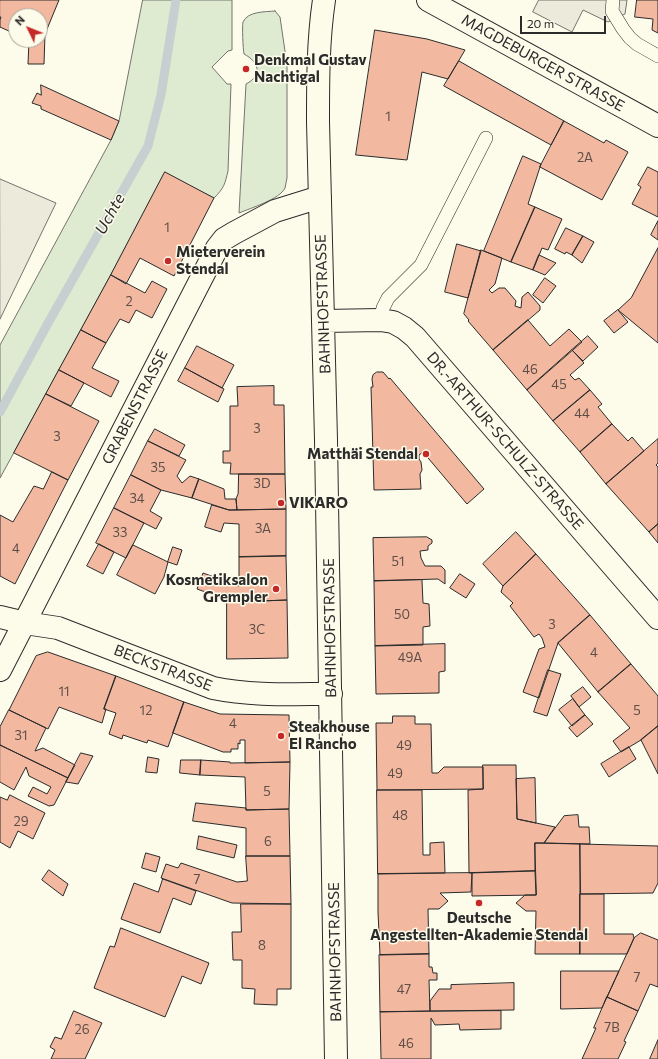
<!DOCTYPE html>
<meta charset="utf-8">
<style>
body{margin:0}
#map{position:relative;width:658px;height:1059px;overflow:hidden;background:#fdfbea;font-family:Commissioner,sans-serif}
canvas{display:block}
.north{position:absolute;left:8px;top:8px;width:40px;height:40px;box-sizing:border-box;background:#fdfbea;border:1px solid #a9a89e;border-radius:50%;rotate:313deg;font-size:11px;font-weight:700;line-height:16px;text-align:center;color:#2b2b2b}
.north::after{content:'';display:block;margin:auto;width:14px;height:18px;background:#c62828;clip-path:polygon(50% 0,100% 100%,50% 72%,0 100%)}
.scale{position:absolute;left:520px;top:16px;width:86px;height:18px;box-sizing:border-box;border:2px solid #2b2b2b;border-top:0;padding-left:5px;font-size:12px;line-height:14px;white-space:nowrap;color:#2b2b2b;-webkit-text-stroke:3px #fdfbea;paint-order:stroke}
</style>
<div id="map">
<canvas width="658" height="1059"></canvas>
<div class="north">N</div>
<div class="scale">20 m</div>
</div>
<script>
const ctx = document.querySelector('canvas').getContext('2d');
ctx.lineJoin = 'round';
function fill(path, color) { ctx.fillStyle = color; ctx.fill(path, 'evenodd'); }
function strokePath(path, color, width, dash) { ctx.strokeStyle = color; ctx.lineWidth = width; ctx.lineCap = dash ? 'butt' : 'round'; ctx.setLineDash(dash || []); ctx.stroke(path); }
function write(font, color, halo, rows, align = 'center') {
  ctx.font = font + ' Commissioner,sans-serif'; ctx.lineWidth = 3; ctx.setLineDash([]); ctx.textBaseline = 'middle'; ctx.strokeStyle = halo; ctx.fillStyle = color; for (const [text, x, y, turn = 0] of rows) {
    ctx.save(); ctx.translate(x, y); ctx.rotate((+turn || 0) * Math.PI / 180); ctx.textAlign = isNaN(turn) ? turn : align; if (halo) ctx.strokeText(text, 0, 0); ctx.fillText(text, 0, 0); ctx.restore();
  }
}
const green = new Path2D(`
 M143 0H232V50L228 51 212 67 227 84H231L228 171C225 184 224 188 214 198L165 173 111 275 0 478V345L111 140 119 121Z
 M275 11 280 17 287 65V178C286 181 286 185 285 188 280 199 251 208 239 213L246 84C263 75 259 62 244 54 243 49 242 26 243 22 248 11 265 12 275 11Z`);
const parking = new Path2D(`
 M539 0H627L625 14 608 22 583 10 572 32 533 12Z
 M0 179 56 203 0 319Z`);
const stream = new Path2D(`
 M0 412 47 325 148 146 161 95 176 0`);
const building = new Path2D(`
 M0 0H59L45 34 44 64H28L29 40H40V16H16V23H15L11 32 0 27V20L1 17H0Z
 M637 0H658V33L652 30 653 19 635 17Z
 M375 30 427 39 465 50 448 79 422 72 407 160 356 155Z
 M459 61 564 121 551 145 444 86Z
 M41 85 119 121 111 140 41 109V106L32 103 37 93 41 95Z
 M564 121 604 143 606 140 628 152 602 200 540 167Z
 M523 156 541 164 528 204 535 207 511 262 484 251Z
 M648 167 658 172V217L632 204 641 187 638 185Z
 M165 172 214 198 174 276 140 258 126 284 111 275Z
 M535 207 562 219 548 250 542 248 533 270 511 262Z
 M658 221V240L651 235Z
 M566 228 583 236 572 255 566 252 565 254 555 249Z
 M583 236 594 242 582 263 572 255Z
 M457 244 481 251 468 298 445 292Z
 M658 248V343L618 310 631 298Z
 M481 250 502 258 495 284 489 290 492 293 499 288H505L516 301 515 306 521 308 522 297 528 292 540 306V310L493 350 468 321 469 320 464 314Z
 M539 255 556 263 545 275 533 270Z
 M111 275 145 293 152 281 167 289 152 318 136 310 129 323 120 319 106 343 81 330Z
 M545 278 556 286 543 303 533 295Z
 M618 310 628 322 614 333 604 321Z
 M528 320 550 346 569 329 582 342 527 390 493 350Z
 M81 330 106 343 92 368 119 381 111 397 59 370Z
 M588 336 598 347 583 361 572 350Z
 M197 346 234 365 222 388 185 368Z
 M572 350 584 363 570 375 575 380 579 378 590 390 553 421 527 390Z
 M185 368 224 389 218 402 178 381Z
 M59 370 84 383 71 406 46 394Z
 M377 372H383L389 379 390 378 484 489 467 504 423 452 419 455V459L421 462 422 470 420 474 421 489 374 490 371 387H373L372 379 373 375Z
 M274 386V405H284L285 474H230L231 463H223V451H230V406H238L237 387Z
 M590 390 602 404 598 407 612 424 580 452 553 421Z
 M46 394 99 421 68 480 14 453Z
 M612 424 628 441 632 437 644 451 606 484 580 452Z
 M155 429 185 445 179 456 148 441Z
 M658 439V463L656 465 658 467V524L649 532 606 484Z
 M148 441 186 460 177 476 182 483 190 476 199 479 192 498 161 490 131 475Z
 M52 472 68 480 15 584 0 576V515L13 522 34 486 43 489Z
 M239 474H285L286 509 237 510 236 499 238 494Z
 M131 475 161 490 150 511 162 518 156 529 114 508Z
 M199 479 224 489 225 499H236L237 510H229L192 498Z
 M212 505 229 510 286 509V556L239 557V524L224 523 221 532 205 527Z
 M114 508 144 523 126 558 96 543Z
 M658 524V543L649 532Z
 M516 532 536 554 503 586 483 564Z
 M427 537 432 540V543L428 546V550L420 551 421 558 425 566H441L445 570V584L438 579 374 581 373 538Z
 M99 544 114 552 103 574 87 566Z
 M133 545 168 562 164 577 155 594 117 575Z
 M173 547 182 550 177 565 168 562Z
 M536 554 590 615 558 643 539 698 523 692 539 649 545 647 542 638 539 634 534 637 510 606 513 603 501 592 503 586Z
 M286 556 287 600 233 602 197 589 203 573 239 586V557Z
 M460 574 475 584 466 598 450 588Z
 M422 580 423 603 429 604 430 626 423 627V645L375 646 374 581Z
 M227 600 233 602 287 600 288 658 227 659Z
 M590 615 631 664 598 692 558 643Z
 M445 644V671L439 672V693L376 694 375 646Z
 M48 652 116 676 104 709H106L102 723 59 707 48 729 9 710 36 656Z
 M631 664 658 696V726L641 740 621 752 613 741 630 728 598 692Z
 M548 670 561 674 547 716 534 712Z
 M116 676 184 702 168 747 148 740 147 743 123 735 122 739 109 734 116 713 104 709Z
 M583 687 591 697 579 707 571 696Z
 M573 699 585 715 572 726 559 710Z
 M184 702 220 714 289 715 290 762 245 763V740H240V744L238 743V749H231V752H223L173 733Z
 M9 710 46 728 35 751 43 748 75 765 68 778 0 745V727Z
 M585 715 593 724 577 737 569 728Z
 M393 716H415V724H431L432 773H438L444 767H483V789L377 790 376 723H392Z
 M658 726V774L641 740Z
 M0 745 68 778 54 805 49 806 28 796 33 787 47 794 51 787 29 776 26 767 14 790 0 782Z
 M629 747 636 759 609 777 601 764Z
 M81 753 93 756 78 784 66 782Z
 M148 757 159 759 157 773 146 772Z
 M181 760H201L200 775 180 773Z
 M201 760 230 762V763L290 762 289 809 246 810 245 777 200 775Z
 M483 765H516L517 819 555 827 544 843H535V871L469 873 468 790 483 789Z
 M535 778 536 823 517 819 516 779Z
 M377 790H422L423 855H430V843L444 842 445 873 378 874Z
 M10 795 45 813 33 839 18 831 10 848 0 842V797L7 800Z
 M196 803 246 808V810L289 809 290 856H246V828L193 821Z
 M578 815 579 827H589L590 844 544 843 564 816Z
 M199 836 237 845 234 858 197 849Z
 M535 843 580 844V954H535L536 911H526L516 903 525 895H536Z
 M580 844 658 846V883L653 893 581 894Z
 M146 853 160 857 156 872 142 868Z
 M246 856H290L291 904 232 903 161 878 166 864 178 868 181 863 237 882 247 881Z
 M49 870 68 884 63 896 42 880Z
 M535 871 536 895 472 896V873Z
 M472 873 471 892 440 893 448 901 439 909H428L429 954 380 955 378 912V874Z
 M163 879 196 891 191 905 173 898 160 933 121 919 134 883 158 892Z
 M580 894H604V934H633L634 938 627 954H580Z
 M241 904H291V989H277V1005L254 1004 255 989 242 988V960H233L232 932H241Z
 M121 928 209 963 201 984 182 976 165 1017 94 988 110 946 114 947Z
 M641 933 658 940V987L650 984 638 1011 607 997 634 938Z
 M429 954V967H432L433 973H437V980H429L430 1011 380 1012 379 955Z
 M561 971H619L602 1008 561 1009Z
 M514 983V1010L430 1011V1001L439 989H451V985Z
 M607 997 638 1011 624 1041 626 1042 618 1059H582L596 1028H594Z
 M74 1011 102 1023 85 1059H51L55 1050 50 1047 55 1037 61 1039Z
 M501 1011V1029L460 1030 459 1024 435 1025 431 1018V1059H381L380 1012Z
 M658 1040V1059H650Z`);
const service = new Path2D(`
 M613 0 612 11 623 29 630 38 637 44 658 56
 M380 320 383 308 388 298 421 265 486 138`);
const minor = new Path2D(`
 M324 0C318 40 318 81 318 122L326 440 336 1059
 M324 321 380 320 393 322 404 328 415 337 658 618
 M0 617 25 623 58 628 213 688C252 696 292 694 331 694
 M0 670 217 248 224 239 234 233 275 211 320 197`);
const secondary = new Path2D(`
 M428 0 658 126`);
const markers = [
 [246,69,4,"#c62828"],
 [168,261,4,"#c62828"],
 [426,454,4,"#c62828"],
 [281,503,4,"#c62828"],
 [276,589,4,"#c62828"],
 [281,736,4,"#c62828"],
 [479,903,4,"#c62828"]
];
const numberNames = [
 ["1",388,117],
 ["2A",585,158],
 ["1",167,228],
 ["2",129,302],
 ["46",530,370],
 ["45",559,385],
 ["44",582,414],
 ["3",257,429],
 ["3",57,437],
 ["35",158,468],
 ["3D",262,484],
 ["34",137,499],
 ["3A",263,529],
 ["33",120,533],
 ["4",16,549],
 ["51",398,562],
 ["50",402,615],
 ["3",552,625],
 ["3C",257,630],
 ["4",594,653],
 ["49A",410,658],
 ["11",64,692],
 ["12",146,711],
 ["5",637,711],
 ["4",233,724],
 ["31",21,736],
 ["49",404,746],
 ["49",395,774],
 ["5",267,792],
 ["48",400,816],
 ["29",21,822],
 ["6",268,842],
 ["7",197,880],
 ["8",262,946],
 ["7",637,978],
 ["47",404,990],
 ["7B",612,1028],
 ["26",82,1030],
 ["46",406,1044]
];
const poiNames = [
 ["Denkmal Gustav",254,60],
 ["Nachtigal",254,77],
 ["Mieterverein",176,252],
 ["Stendal",176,269],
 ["Matthäi Stendal",418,454,"right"],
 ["VIKARO",289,503],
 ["Kosmetiksalon",268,580,"right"],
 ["Grempler",268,597,"right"],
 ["Steakhouse",289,727],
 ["El Rancho",289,744],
 ["Deutsche",479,918,"center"],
 ["Angestellten-Akademie Stendal",479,935,"center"]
];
const streetNames = [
 ["MAGDEBURGER STRASSE",543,63,29],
 ["BAHNHOFSTRASSE",323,304,-92],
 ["GRABENSTRASSE",135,407,-63],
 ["DR.-ARTHUR-SCHULZ-STRASSE",505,441,49],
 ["BAHNHOFSTRASSE",330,628,-91],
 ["BECKSTRASSE",163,668,21],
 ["BAHNHOFSTRASSE",335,952,-91]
];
const waterNames = [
 ["Uchte",110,214,-61]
];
fill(green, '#deebd1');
strokePath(green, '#74746e', 1);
fill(parking, '#eceadb');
strokePath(parking, '#74746e', 1);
strokePath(stream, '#c7d0d0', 9);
fill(building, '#f2b8a0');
strokePath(building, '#2b2b2b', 1);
strokePath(service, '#2b2b2b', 14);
strokePath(minor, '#2b2b2b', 24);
strokePath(secondary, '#2b2b2b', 24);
strokePath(service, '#fdfbea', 13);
strokePath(minor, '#fdfbea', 22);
strokePath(secondary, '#fdfbea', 22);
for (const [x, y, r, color] of markers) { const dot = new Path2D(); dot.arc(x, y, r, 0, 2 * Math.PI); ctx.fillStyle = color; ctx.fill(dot); strokePath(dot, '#fdfbea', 1.5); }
write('13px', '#5d4e48', null, numberNames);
write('bold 15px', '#2b2b2b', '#fdfbea', poiNames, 'left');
write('15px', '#2b2b2b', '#fdfbea', streetNames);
write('italic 16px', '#2b2b2b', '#fdfbea', waterNames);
</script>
